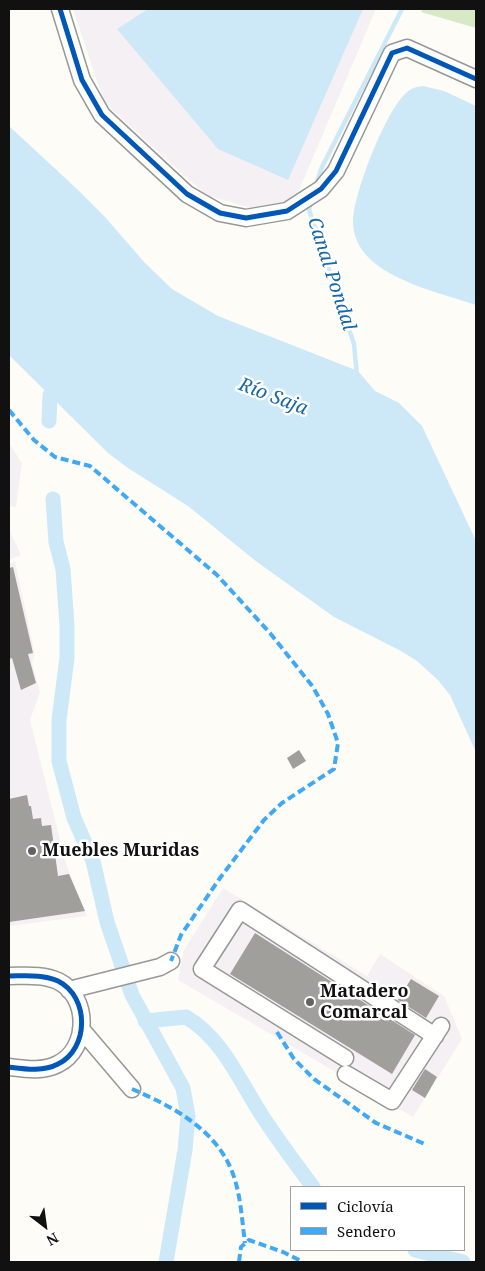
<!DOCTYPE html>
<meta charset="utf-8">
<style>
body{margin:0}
#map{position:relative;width:485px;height:1271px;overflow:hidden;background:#fdfcf7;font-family:"Noto Serif",serif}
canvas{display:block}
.frame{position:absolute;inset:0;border:10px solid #111;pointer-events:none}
.legend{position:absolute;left:290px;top:1186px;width:175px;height:65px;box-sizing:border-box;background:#fff;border:1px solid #a0a0a0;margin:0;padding:6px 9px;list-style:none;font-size:15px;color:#111}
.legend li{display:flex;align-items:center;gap:10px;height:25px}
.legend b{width:25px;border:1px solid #a0a0a0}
.north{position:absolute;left:20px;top:1201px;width:50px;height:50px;-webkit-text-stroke:4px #fff;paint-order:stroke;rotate:150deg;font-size:14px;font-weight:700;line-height:20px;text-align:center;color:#111}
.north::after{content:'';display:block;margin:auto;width:18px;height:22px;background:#111;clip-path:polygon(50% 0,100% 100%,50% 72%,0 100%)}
</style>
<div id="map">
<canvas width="485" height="1271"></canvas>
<div class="frame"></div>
<ul class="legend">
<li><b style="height:6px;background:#0057b8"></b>Ciclovía</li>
<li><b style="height:6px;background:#3fa9f5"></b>Sendero</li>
</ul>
<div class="north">N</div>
</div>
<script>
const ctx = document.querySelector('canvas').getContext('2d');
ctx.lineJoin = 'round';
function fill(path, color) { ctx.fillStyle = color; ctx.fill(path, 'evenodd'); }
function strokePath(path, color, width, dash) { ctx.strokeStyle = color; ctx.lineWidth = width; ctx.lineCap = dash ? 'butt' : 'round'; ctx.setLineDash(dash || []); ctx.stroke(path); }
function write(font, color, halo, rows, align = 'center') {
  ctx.font = font + ' "Noto Serif",serif'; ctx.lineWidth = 5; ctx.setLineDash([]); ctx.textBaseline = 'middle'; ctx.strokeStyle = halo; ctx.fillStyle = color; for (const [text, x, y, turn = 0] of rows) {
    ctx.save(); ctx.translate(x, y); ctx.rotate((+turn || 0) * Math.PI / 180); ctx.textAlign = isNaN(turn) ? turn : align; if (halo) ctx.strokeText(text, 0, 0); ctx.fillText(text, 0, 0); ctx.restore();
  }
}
const industrial = new Path2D(`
 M73 9H376L294 202 254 209 206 195 104 102Z
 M9 443 22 463 16 507 9 506Z
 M9 529 21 555 9 560Z
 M15 561 35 655 32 662 40 692 30 720 66 864 87 916 9 926V564Z
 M223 888 367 976 380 954 444 996 462 1039 413 1117 178 980 184 950Z`);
const forest = new Path2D(`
 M423 9H476V28L421 12Z`);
const water = new Path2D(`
 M148 9H363L288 180 218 149 117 29Z
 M423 86 444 91 476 106V305C441 293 384 281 362 250 356 241 353 232 353 221 354 193 385 112 406 93 411 88 417 87 423 86Z
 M9 126 77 189 105 217 145 263 172 289 218 316 358 371 375 391 399 403 422 426 476 541V752L450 695 438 680 417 661 401 651 334 617 257 562 188 506 128 468 108 453 9 355Z`);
const stream = new Path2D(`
 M316 185 322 167 402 9
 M311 202 309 210 354 344 357 376`);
const canal = new Path2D(`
 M49 421 50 395
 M53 499 56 542 63 569 67 625V658L59 720V761L74 818 93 861 107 922 132 995 183 1088 188 1116 185 1150 166 1262
 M145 1021 186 1017C223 1039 239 1080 261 1114 277 1139 295 1163 313 1187
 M415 1250 463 1262`);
const building = new Path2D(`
 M13 567 33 653 28 654 36 683 21 690 12 658 9 659V568Z
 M299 750 306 761 293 769 287 758Z
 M27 795 29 806H31L33 819 41 818 42 826 51 825 58 876 69 874 85 911 9 922V799Z
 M255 933 415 1035 392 1074 230 974Z
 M411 979 439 996 426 1018 398 1000Z
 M425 1069 437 1077 425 1098 412 1090Z`);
const minor = new Path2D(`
 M60 9 82 80 102 115 187 194 220 213 246 218 287 211 321 189 336 171 392 53 407 48 476 79
 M9 976C25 976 43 974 58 981 90 997 89 1049 58 1064 43 1072 25 1069 9 1067
 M69 990 160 967 171 961
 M81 1029 132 1089
 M345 1058 202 969 240 910 435 1036
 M346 1074 392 1101 441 1026`);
const quiet = new Path2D(`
 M9 410 34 440 55 457 90 466 217 575 270 633 313 687 328 714 338 743 334 769 282 803 264 820 220 878 181 935 171 961
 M277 1032 294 1059 314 1079 376 1123 427 1145
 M132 1089C174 1107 219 1131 234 1177 241 1198 242 1221 245 1243
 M239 1262 241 1247 249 1240 283 1252 303 1262`);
const cycleway = new Path2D(`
 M60 9 82 80 102 115 187 194 220 213 246 218 287 211 321 189 336 171 392 53 407 48 476 79
 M9 976C25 976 43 974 58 981 90 997 89 1049 58 1064 43 1072 25 1069 9 1067`);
const markers = [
 [32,851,5,"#646362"],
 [310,1002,5,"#646362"]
];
const poiNames = [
 ["Muebles Muridas",42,851],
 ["Matadero",320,992],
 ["Comarcal",320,1013]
];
const waterNames = [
 ["Canal Pondal",331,274,72],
 ["Río Saja",273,397,21]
];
fill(industrial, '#f5f0f3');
fill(forest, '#d8eac5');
fill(water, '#cde8f7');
strokePath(stream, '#cde8f7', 4.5);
strokePath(canal, '#cde8f7', 15);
fill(building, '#a19f9c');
strokePath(minor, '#979795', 19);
strokePath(minor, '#fffffe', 16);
strokePath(quiet, '#3fa9f5', 4, [8, 4]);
strokePath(cycleway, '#0057b8', 5);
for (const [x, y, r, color] of markers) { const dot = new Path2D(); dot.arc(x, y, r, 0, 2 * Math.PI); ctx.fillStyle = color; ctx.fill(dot); strokePath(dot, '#fff', 2); }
write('bold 18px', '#111', '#fff', poiNames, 'left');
write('italic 19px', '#1768a6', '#fff', waterNames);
</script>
